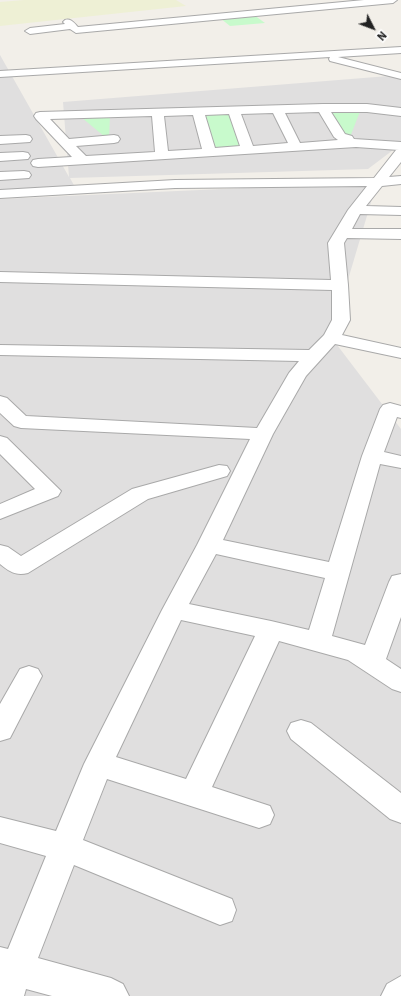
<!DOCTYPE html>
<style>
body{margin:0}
#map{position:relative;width:401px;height:996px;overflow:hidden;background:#f2efe9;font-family:"IBM Plex Sans",sans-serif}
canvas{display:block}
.north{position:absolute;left:353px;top:8px;width:40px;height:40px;-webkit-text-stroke:3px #fff;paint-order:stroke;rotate:132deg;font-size:11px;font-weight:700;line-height:16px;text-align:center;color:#222}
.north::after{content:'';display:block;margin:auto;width:14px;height:18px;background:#222;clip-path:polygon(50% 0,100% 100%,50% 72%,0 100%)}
</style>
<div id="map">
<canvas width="401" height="996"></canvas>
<div class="north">N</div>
</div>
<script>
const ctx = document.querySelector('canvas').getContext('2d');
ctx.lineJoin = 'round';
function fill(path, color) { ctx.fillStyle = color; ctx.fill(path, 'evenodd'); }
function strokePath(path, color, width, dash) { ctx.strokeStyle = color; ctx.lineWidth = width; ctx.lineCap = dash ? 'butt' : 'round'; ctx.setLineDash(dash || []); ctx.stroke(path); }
const residential = new Path2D(`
 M0 55 69 177 63 102 401 75V144L368 169 70 178 76 189 0 195Z
 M377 182 331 337 401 429V996H0V199Z`);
const farmland = new Path2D(`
 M24 0H176L186 6 0 26V2Z`);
const park = new Path2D(`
 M254 15 265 23 230 26 220 18Z
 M361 109 350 137 344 136 330 110Z
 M230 113 243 149 213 150 203 114Z
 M110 116 109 137H105L81 117Z`);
const minor = new Path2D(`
 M364 0H397L393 3 76 33 70 29 30 34 25 31 30 28 65 24 63 22 65 20C71 18 74 23 78 27Z
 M401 47V53L338 57 401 73V79L330 61 329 59 330 57 0 77V71Z
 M323 104H367L401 108V116L367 112H331L345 134 352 136 354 139 401 142V162L389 177 401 176V184L382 186 366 206 401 207V215L360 214 352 229H401V239L347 238 344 243 348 285 350 320 342 335 401 348V358L335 344 306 376 273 434 223 540 329 562 362 456 380 409 383 405 390 403 401 406V418L397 417 384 452 401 456V468L380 464 332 636 365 645 389 582 392 576 401 574V617L386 659 401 669V692L392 689 348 660 279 641 212 787 270 806 274 815 270 824 259 828 107 779 83 840 232 899 236 910 232 921 220 925 74 865 38 958 111 978 123 984 129 996H52L26 989 24 996H0V947L8 949 46 856 0 843V817L56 831 84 764 162 610 197 545 250 439 21 428 14 426 0 413V396L7 398 26 416 257 428 289 373 299 361 0 355V345L309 350 324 335 332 320V290L0 282V272L331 280 328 243 348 210 367 186 175 188 0 198V190L175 180 374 178 396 150H399L356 147 38 167 33 166 31 163 33 160 38 159 72 157 36 119 34 116 36 113 40 112ZM319 112 334 137 338 140 300 143 285 113ZM273 113 288 143 253 146 241 114ZM229 114 240 146 215 148 205 115ZM193 115 202 149 168 151 164 116ZM152 116 155 152 86 156 76 146 114 143 118 142 120 139 118 136 114 135 69 139 50 119ZM216 554 325 578 309 630 271 621 189 604ZM181 620 255 636 186 779 116 757Z
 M26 135 30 136 32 139 30 142 0 144V136Z
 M23 152 28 153 30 156 28 159 0 161V153Z
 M24 171 29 172 31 175 29 178 0 180V172Z
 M0 436 7 438 61 491 58 496 0 519V504L35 489 0 454Z
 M219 465 227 466 230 471 227 476 148 499 28 573C16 576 10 572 0 564V545L8 547 21 556 132 489Z
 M29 666 38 669 42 676 10 738 0 741V704L20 669Z
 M301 720 311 723 401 793V823L390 819 291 739 287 731 291 723Z
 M401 976V996H381L387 984Z`);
fill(residential, '#e0dfdf');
fill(farmland, '#eef0d5');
fill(park, '#c8facc');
strokePath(minor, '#a9a9a9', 2);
fill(minor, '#fff');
</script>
